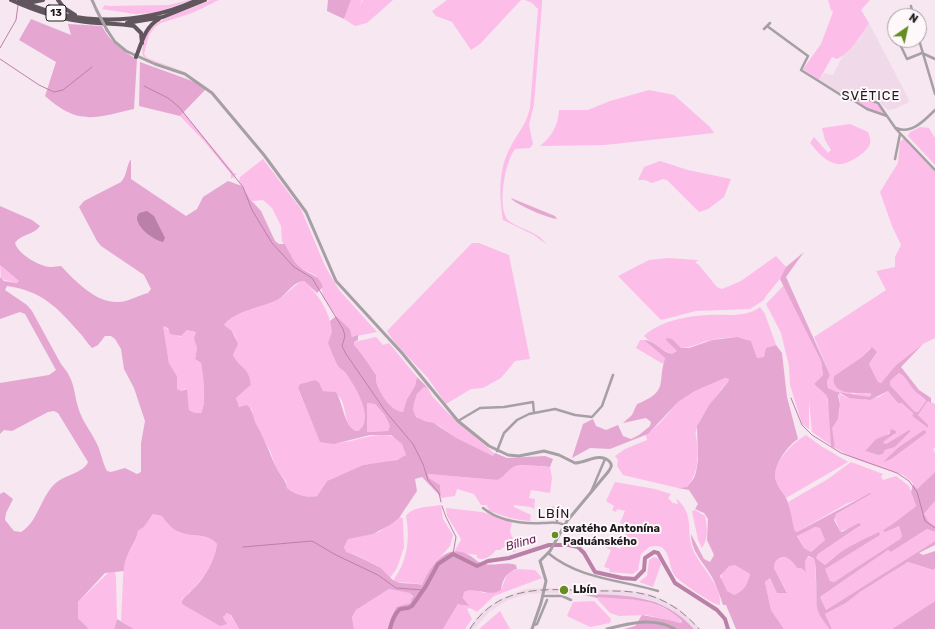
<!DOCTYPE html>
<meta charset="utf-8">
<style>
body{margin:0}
#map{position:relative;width:935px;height:629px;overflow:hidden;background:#f6e7f1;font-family:Rubik,sans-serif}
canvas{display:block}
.north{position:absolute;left:887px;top:8px;width:40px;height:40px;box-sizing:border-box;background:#fef8fb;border:1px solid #a59fa2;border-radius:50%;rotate:34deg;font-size:11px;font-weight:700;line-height:16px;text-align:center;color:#1f1a1d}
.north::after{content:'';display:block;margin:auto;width:14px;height:18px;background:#648e1f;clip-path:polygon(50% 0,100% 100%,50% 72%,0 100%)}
</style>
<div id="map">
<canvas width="935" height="629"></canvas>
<div class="north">N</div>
</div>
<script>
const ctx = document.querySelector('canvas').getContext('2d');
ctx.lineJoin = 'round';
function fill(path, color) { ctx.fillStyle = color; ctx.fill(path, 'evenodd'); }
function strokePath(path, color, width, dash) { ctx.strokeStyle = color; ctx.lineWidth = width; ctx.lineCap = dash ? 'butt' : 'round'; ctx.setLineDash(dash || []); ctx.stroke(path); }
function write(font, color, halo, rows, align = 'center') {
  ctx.font = font + ' Rubik,sans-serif'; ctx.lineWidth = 4; ctx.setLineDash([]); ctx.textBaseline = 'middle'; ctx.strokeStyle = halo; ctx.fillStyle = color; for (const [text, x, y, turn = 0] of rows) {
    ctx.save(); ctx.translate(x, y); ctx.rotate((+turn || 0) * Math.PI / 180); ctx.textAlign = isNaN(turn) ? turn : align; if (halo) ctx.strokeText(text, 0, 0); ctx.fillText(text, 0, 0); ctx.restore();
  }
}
const built = new Path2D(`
 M869 23 909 100V102L895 109 888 110 878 101 862 96 850 97 836 91 819 80 824 73 833 75 843 55 859 40Z
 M545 588 624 590 651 594 677 607 701 629H694L671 609 647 599 623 595 545 593 527 594 508 600 490 611 474 629H468L481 612 500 599 526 589Z`);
const green = new Path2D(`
 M189 0H192L154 13 135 14 102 9 105 5 109 6 169 5Z
 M210 0H219L192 13 161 23 155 27 149 35 144 54 147 58 188 73 149 60 143 56C138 18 184 14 210 0Z
 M351 0H362L360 5 363 0H393L367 23 355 26 344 19Z
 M447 0H521L480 44 471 50 452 22 436 16 432 11Z
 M525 0H542V4L534 104 529 125 533 144 530 148 515 149C505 161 496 210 509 221 521 230 538 231 546 244L534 235 503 220C499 194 498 168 512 144 519 132 527 122 530 108L538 9 532 3Z
 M828 0H870L861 10 869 23C861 36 851 52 837 59L832 57 819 80 803 69 821 44 833 12 831 10Z
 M649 90 674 95 710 127 714 133 605 145 540 146C552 136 558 126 559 110H588L610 101Z
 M864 99C872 102 883 104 884 115L867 108 857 101Z
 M184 112 185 114 234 173 237 174 231 179V174L204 141 180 116Z
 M850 124 868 132C869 135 871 140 870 144 867 153 846 166 837 164 825 162 817 151 810 143L814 137 828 153 831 150 825 140 822 128Z
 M920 127 929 128 935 138V165L908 136 910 132Z
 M904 138 935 171V338L923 344 896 365 881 383 878 382 869 364 877 352 870 348 862 357 834 376 839 389 854 394 870 393V397C863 399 833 393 828 387L827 380 830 375 814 337 886 290 876 271 895 267V257L901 245 892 226 880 192 898 163 900 142Z
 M263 159 301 209 325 266 339 290 377 332 352 337 350 329 336 316 323 297 321 283 315 275 300 268 291 256 282 241 281 226 272 208 263 200 253 201 250 199 239 181 240 177Z
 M660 161 688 170 731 179 724 197 708 209 699 212 667 180 663 179 652 183 645 180H638L644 167Z
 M472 243H479L509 255 530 359 515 361 501 378 483 388 471 389 446 404 427 377 394 342 387 331Z
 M776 256 786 267 783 275 766 296 764 300 750 309 696 311 661 320 618 276 649 260 668 258 698 260 695 263 698 264 717 287 722 289 741 281Z
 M0 265 19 281 17 283 1 279Z
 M302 281H304C318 294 330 312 332 331 333 340 326 340 331 351 333 356 335 360 338 365 340 369 343 370 346 374 356 384 375 420 358 431L353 430C342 421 348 400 335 393 332 391 327 392 323 391L319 382 315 380 300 384 298 389 320 441C328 443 337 443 345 442 366 439 397 423 406 453L405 457 388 462 363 465 327 481 317 496C306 498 296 495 287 488L286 481 276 468 271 453 253 419 252 409 237 406 236 398 251 385C249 367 240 369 233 355 237 348 238 337 232 331 229 328 226 328 224 325 236 310 261 308 277 300 285 296 293 286 302 281Z
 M784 285 821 361 823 375 814 384 826 395 830 410 832 446 812 432 809 401V429L802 424 790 385 789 366 781 333 766 304Z
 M760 307 765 314 776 345 767 348 764 357 757 358 751 341C738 336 724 337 711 340 700 342 692 348 681 348L674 342 677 352 672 354 656 347 644 336C660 321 687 316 708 315 725 314 747 318 760 307Z
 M164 326 170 331 180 337 187 330 196 332 195 335 197 348 195 359 201 363C203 374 207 404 201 413H195L189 410 186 388 181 391 177 389V376L169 363 163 327Z
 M376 337 383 345 389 343 417 377 415 386 407 399 403 413C391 412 379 392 376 381 376 380 376 376 376 375 374 371 357 347 354 345V342Z
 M640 340H644L665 358 663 364 636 348Z
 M899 373C906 376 909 385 914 390 918 395 923 396 926 401L918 412H915L890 385V381Z
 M725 378 729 379 728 382C718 392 699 418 696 431 695 435 697 440 697 444 698 462 698 473 687 487L678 488 623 475 617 466 618 460 615 456 625 449 647 440 646 435 659 424 678 402 695 391Z
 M424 387 428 388 432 396 448 413 496 455 493 456C481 451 467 446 456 439 449 434 444 428 436 424 430 421 418 421 414 414 409 407 417 391 424 387Z
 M888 391 911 410 913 413 912 416 928 428 918 415 928 401 935 404V447L933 449 935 453V472L917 489 911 481 903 475 855 459 835 448 831 428 838 419 840 408 839 394 849 398 856 397 866 400 879 397ZM909 430 911 431 895 447 885 450 883 454 878 455 865 451 876 439 886 436 890 431 894 435 882 442 886 444Z
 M367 403 375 404 384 414 390 426 388 431 367 432Z
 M806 435 821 446 848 462 786 498C782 491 775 484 775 476 774 461 794 442 806 435Z
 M851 462 883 474 881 477 883 480 896 476 909 486 916 506C905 514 895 523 883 530L899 526 902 536 900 539 834 582 830 581 824 569 880 535 833 557 825 565 816 558V555L860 526 840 531 834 517 836 514 871 494 846 504 797 532 795 531 788 502 828 479Z
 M531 464 542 467H550L552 478 550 493 531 490 529 498 535 499 534 509 531 507 514 505V507L531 515 530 521C516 520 501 516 488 510L489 508 486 507 488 505H481L474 494 457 489 455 496 441 498 440 485 429 478 428 474 497 480 513 467Z
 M615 482 655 489 671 494 668 498 673 503 678 504 676 498C697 517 684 532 694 552 702 569 722 585 720 605 713 605 682 583 676 577 666 566 673 541 649 547L641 554 638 570 633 574 609 572 610 569 604 567 611 550 593 541 595 536 620 549 629 527 620 523 625 511 617 509 616 512 612 510 614 506 606 501Z
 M935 501V526L929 522 924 514Z
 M441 505 443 519 453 535 450 546 435 563 422 585 415 583 396 582 394 579C408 560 410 538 406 516 413 506 430 507 441 505Z
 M446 508 482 512 512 521 510 532 518 550 513 552 511 547 505 546 500 550H496C491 556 485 561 477 558V555L456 552 455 550 461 540 460 537 447 516Z
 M695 510 705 516C707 528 709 537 702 548L698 540 692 511Z
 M153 514 162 516C180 546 203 527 217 544 214 565 199 585 182 599L183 604 201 613 226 622 223 617 225 614 229 613 239 629H134L121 621 124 560 134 544 138 531 144 527Z
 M400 517 403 519 404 547 397 568 390 578 378 566 354 554 345 552 344 547 347 539 379 532Z
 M815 527 820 528 825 540 811 552 804 548 797 535Z
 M927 529 935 532V541L826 610 825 609 820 597 888 550 891 552Z
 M654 557 659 559 661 564 653 587 639 582 647 576 649 560Z
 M807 557 813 558 815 561 817 606 829 629H784L771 610 765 582 770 578 774 585 787 592 774 568 775 562C784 554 791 558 796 567L801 568 806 572 804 567Z
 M908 562 932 570 935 568V601L892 629H832L825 614 846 603 860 592Z
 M734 564 750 574C747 585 745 590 734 595 720 592 715 568 734 564Z
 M518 569 535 570 542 578 494 596 477 612 470 608 467 609 472 619 465 629H443L458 604H463L467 607 463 597 464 592 474 589 484 593 501 590 508 572Z
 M109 572H115L116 576 117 619 114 629H89L78 618V602Z
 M389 589 412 593V601L408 604 396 607 387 629H354L352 617 356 610Z
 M597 597C617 594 674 603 682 623L646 615 619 616 610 613 598 600Z
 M594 601 611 619 610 623 590 627 567 616 573 602Z
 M500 611 510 629H479Z`);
const forest = new Path2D(`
 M328 0H351L344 19 327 11Z
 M31 19 71 35 68 24 102 26C110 42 122 51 137 59L134 109C94 118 79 126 45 96L56 62 19 40Z
 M140 62 195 82 206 89 180 116 139 106Z
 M131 159V179L186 216 197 209 203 197 228 181 242 186 250 199 261 211 275 241 279 244H285C289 252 294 263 302 269 311 275 319 275 323 287L317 293 304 281C292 282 287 295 277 300 261 308 236 310 224 325L232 331 238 344 233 355C240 369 249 366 251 385L236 398 239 407 247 405C253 410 253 417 256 424 265 439 270 455 277 469 281 476 286 480 287 488 296 495 306 498 317 496L327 481 363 465 397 460 406 455 402 444 391 435H370L334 444 320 442 298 388 300 384 315 380 319 382 323 391 336 392C343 403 345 431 358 431 375 420 356 387 347 375 345 371 341 370 338 366 334 359 331 351 328 343L332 332 330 321 336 316 350 329 352 337 358 335V340L354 342V345C357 347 374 371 376 375 376 376 376 380 376 381 379 392 391 412 403 412L407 399 415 386 417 377 428 388 424 387 417 394 414 403 413 410 416 417 425 421 434 423 456 438 493 456 495 453 507 458 545 456 553 459 550 467C540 467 520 462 512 468 506 472 503 478 497 480L428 474 429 478 440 485 441 497 422 477 415 479 417 491 399 518 390 525 373 534 348 539 344 547 346 552C350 552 374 564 379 567 385 571 388 577 395 581 402 585 414 582 422 585 430 568 444 543 467 554 474 557 477 563 485 564 496 566 506 561 516 565L517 569C507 571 502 580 501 590 488 598 477 586 464 592L463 598 469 606 458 604 443 629H387L396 607 410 603 413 596 410 593 389 589 356 610 352 617 354 629H239L231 615 227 613 223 617 227 624 220 626 182 604V601C184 596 189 594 192 590 204 579 215 560 217 544 203 527 180 546 162 516L153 514 144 527 138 531C135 547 124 553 124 571L105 573 78 602V618L89 629H0V494L4 492 13 499 6 513 5 520 14 531 21 532C40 521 41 491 60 480 68 475 85 471 88 462L58 413 54 411 48 412 12 431 4 430 0 434V383L49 375 56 370 25 314 20 312 0 319V277L4 281 17 283 19 281 0 265V206L32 220 40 226C34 235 21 234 15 243 18 254 40 267 51 267 55 267 58 266 61 266 75 281 96 303 118 302 128 302 139 295 148 293L151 289 144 275 101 246 97 241 79 207 84 201 121 182C127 176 126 166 131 159ZM7 286C41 291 56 306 78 331 83 336 87 343 92 348L98 345 105 336H111L115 339 121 349 124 369 134 388 145 421 141 443V472L137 474 125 468 111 472 107 471C102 462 101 451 96 442 92 433 85 425 81 415 72 394 78 384 61 364L32 311 27 305 5 290ZM163 326 168 328 170 334 181 336 187 330 196 332 194 338 197 348 195 359 201 363C203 374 207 404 201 413H195L189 410 187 389 181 391 177 389V376L169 363ZM367 403 375 404 384 414 390 426 388 431 367 432Z
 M511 198 555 216 557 219C550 219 514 204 511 198Z
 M804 252 786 277 830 375 827 381 828 388 837 392 869 397 871 395 870 393C858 393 830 396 834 376L862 357 872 347 877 352 869 364 878 382 881 383 896 365 923 344 901 367 919 390 931 398V403L928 401 918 415 928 425V428L912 416 913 413 902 403H898L888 391 870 400 849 398 840 393 838 395 840 405 838 419 832 428 835 448 831 446 828 400 826 395 814 384 823 375 821 361 780 279 786 267ZM899 373C906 376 909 385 914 390 918 395 923 396 926 401L918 412H915L890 385V381Z
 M737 337 751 341 757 358 764 357 766 348 776 345 782 353 787 397 798 439C787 446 771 468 776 481 778 488 784 493 787 500 791 510 792 521 795 531L797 532 870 493 871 494 836 514 834 520 840 531 842 532 859 523 861 525 818 554 816 558 825 565C840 550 860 541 879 532L880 535 825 569 830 581 834 582 900 539 902 536 899 526 885 532 883 530C895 523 905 514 916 506L911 492 913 484 917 489 935 472V501L924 514 929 522 935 526V532L927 529 891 552 888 550 820 597 826 610 935 541V545L919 553 923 555 935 551V568L933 570 908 562 860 592 846 603 825 614 832 629H829C825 622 818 615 817 607 816 598 817 563 814 559 812 557 810 557 808 556 804 562 805 566 806 572L801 568H797C791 560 785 552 775 562L774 568 787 593H777L770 578 765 582 771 610 784 629H736L726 605H723C720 596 717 587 713 579 705 563 691 553 691 534L704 559 710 562 714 555 707 540 708 519 704 513 695 509 698 504 689 490 678 488 687 487 694 478 696 472 698 460 697 426 709 405 728 382 729 379 725 378 695 391 678 402 648 434 610 449 590 448 572 458 583 424 593 419 596 426 606 430 618 425 623 436 631 439 639 435 650 426 651 422 646 418 623 423 632 415 637 404C669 391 657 384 665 358L644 340C654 340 661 352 672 354L677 351 666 340 667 338 672 339 681 348H689L712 340ZM815 527 820 528 825 540 811 552 804 548 797 536ZM735 565 750 574C747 585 745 590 734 595L727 591 720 576 729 566Z
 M891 429 896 431V433L883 442 886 444 909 430 911 431 895 447 885 450 883 454 878 455 865 451 876 439 889 434Z
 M924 430 926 431V433L891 459 883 462 899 447Z
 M580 594C624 595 662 593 694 629H624L635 626 642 615 669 620 681 623 682 621C659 597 629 600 599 597L597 598Z
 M935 601V629H892Z
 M117 619 134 629H114Z`);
const water = new Path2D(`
 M147 211 154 216 165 238 163 242C153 240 136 227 137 217L139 213Z`);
const stream = new Path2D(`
 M0 48 16 20 18 5
 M0 59 39 85 54 92 63 90 92 67
 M144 86 168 98 179 107 243 187 252 210 272 243 294 267 312 278 343 329 345 336 342 346 346 354 386 412 413 444 423 464 428 480 439 493 441 502
 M791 398 802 425 812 435 841 453 897 473 909 481 917 492 925 521 935 528
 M442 506 446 517 456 537 453 554
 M243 547 312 541 336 555 378 575 396 588 423 590`);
const river = new Path2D(`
 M390 629C392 621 394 614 400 609L408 608 412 606 426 586 438 564 453 554 477 566 488 561 509 558 549 545H569L578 547 584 553 595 572 622 578 635 579 644 570 645 558 654 552 658 553 675 583 717 610 725 619 728 629`);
const minor = new Path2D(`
 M911 6 913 16
 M901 16 912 11
 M895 19 891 21 895 33
 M767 26 808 56 801 70 844 97 853 100 867 99 878 103 896 129 935 170
 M764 29 770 23
 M898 40 907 59 922 53 935 59
 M919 40 935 94
 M853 100 867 109 887 116
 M896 128C911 135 925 120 935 110
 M895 159 900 134
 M458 421 480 408 504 407 533 402 534 413
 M497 451 504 433 517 420 529 414 555 409 575 415 592 417 602 406 613 375
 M591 492 605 459
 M483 508C499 521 523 524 543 523 552 523 556 521 565 525
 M553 508 557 521
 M548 553C579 579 621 580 658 591
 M543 596H562L571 600
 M534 625 537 624 547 600`);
const tertiary = new Path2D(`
 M92 0 97 11
 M107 30 115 42 126 51 155 64 185 74 212 93 264 155 306 212 336 281 402 353 458 421 489 446 508 455 519 456 544 451 559 455 575 463C586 463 599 452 609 461 613 465 611 468 608 472L567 521 550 551 540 561 546 581 541 603 532 629
 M607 629C630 623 653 617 675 629`);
const trunk = new Path2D(`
 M11 0C33 10 55 18 79 21 97 24 116 23 134 26L141 33 142 43
 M19 0C76 26 141 26 197 0
 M58 0 64 8 75 15
 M26 1 33 2 43 0
 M127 23 163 17 205 0
 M136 57C142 42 145 27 159 19`);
const rail = new Path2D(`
 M470 629C499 583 547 589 594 591 613 591 633 590 651 596 670 602 686 614 699 629`);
const tertiaryBridge = new Path2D(`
 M97 11 107 30`);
const markers = [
 [555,535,4,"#648e1f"],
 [564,590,5,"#648e1f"]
];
const shields = [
 [56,13,20]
];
const shieldNames = [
 ["13",56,13]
];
const poiNames = [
 ["svatého Antonína",563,529],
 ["Paduánského",563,542],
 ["Lbín",573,590]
];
const waterNames = [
 ["Bílina",521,543,-16]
];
const quarterNames = [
 ["SVĚTICE",871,96],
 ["LBÍN",554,514]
];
fill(built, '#f0d9e8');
fill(green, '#fcbee8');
fill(forest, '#e5a7d1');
fill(water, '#bb80a8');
strokePath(stream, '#bb80a8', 1);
strokePath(river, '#bb80a8', 4);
strokePath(minor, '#a6a0a4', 2.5);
strokePath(tertiary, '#a6a0a4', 3);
strokePath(trunk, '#62565e', 4);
strokePath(rail, '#91868d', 1, [8, 4]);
strokePath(tertiaryBridge, '#a6a0a4', 3);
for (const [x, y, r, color] of markers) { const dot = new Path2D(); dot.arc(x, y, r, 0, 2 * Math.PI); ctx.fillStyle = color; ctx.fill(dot); strokePath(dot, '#fef8fb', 1.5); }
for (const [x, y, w] of shields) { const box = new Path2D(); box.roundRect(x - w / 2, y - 8, w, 16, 3); ctx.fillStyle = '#fef8fb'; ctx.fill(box); strokePath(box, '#1f1a1d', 1); }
write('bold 10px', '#1f1a1d', null, shieldNames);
write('bold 11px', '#1f1a1d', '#fef8fb', poiNames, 'left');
write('italic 12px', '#651e54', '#fef8fb', waterNames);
ctx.letterSpacing = '1px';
write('13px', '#1f1a1d', '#fef8fb', quarterNames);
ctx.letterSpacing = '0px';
</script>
